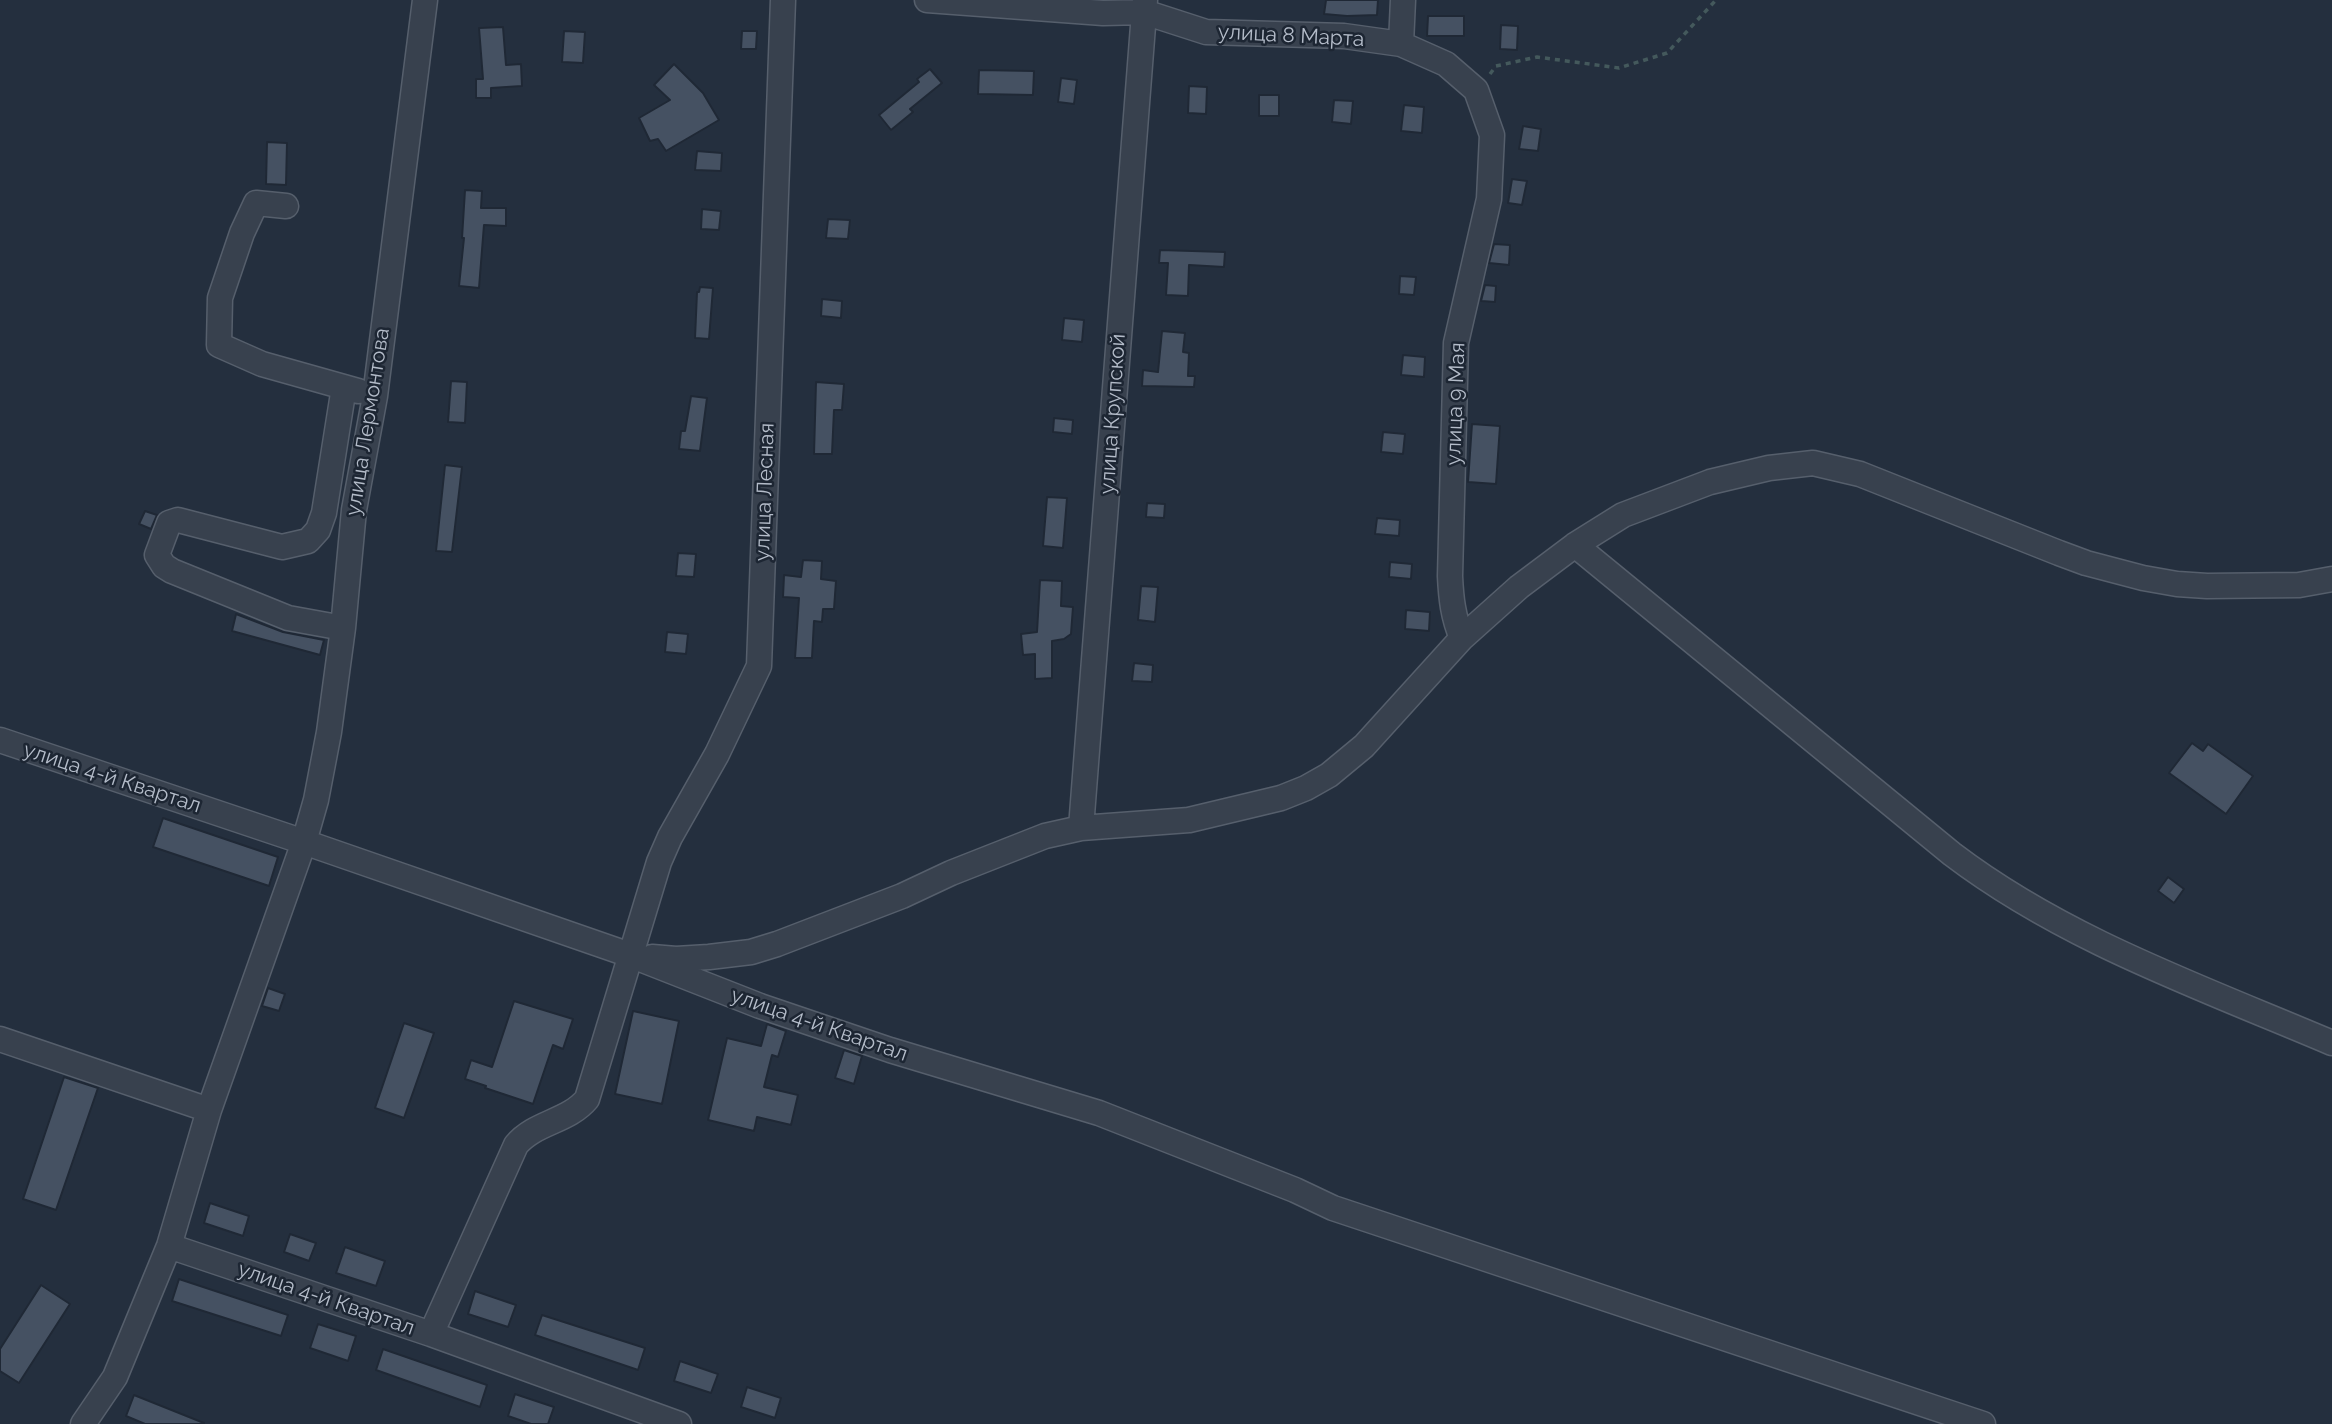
<!DOCTYPE html>
<meta charset="utf-8">
<style>
body{margin:0}
canvas{display:block;background:#242f3e}
</style>
<canvas width="2332" height="1424"></canvas>
<script>
const ctx = document.querySelector('canvas').getContext('2d');
ctx.lineJoin = 'round';
function fill(path, color) { ctx.fillStyle = color; ctx.fill(path, 'evenodd'); }
function strokePath(path, color, width, dash) { ctx.strokeStyle = color; ctx.lineWidth = width; ctx.lineCap = dash ? 'butt' : 'round'; ctx.setLineDash(dash || []); ctx.stroke(path); }
function write(font, color, halo, rows, align = 'center') {
  ctx.font = font + ' Raleway,sans-serif'; ctx.lineWidth = 5; ctx.setLineDash([]); ctx.textBaseline = 'middle'; ctx.strokeStyle = halo; ctx.fillStyle = color; for (const [text, x, y, turn = 0] of rows) {
    ctx.save(); ctx.translate(x, y); ctx.rotate((+turn || 0) * Math.PI / 180); ctx.textAlign = isNaN(turn) ? turn : align; if (halo) ctx.strokeText(text, 0, 0); ctx.fillText(text, 0, 0); ctx.restore();
  }
}
const building = new Path2D(`
 M1326 0H1378L1377 15 1347 16 1324 14Z
 M1428 16H1464V36H1427Z
 M1501 25 1518 26 1517 50 1500 49Z
 M503 27 506 65 521 64 522 86 491 88V98H476V79H483L479 28Z
 M564 31 585 32 583 63 562 62Z
 M742 31H757L756 49H741Z
 M674 64 703 93 719 120 666 151 658 139 650 141 639 118 670 100 654 85Z
 M930 69 942 83 910 109 913 112 891 130 879 115 919 82 917 79Z
 M979 70 1034 71 1033 95 978 94Z
 M1061 78 1077 80 1074 104 1058 102Z
 M1189 86 1207 87 1206 114 1188 113Z
 M1259 95H1279V116H1259Z
 M1334 100 1353 101 1351 124 1332 122Z
 M1404 105 1424 107 1422 133 1401 131Z
 M1523 126 1541 129 1538 151 1519 149Z
 M267 142 287 143 286 185 266 184Z
 M697 151 722 153 721 171 695 170Z
 M1512 179 1527 181 1522 205 1508 203Z
 M465 190 482 191 481 208H506V226L484 225 479 288 459 286 464 238H462Z
 M702 209 721 211 719 230 701 229Z
 M828 219 850 220 848 239 826 238Z
 M1494 244 1510 245 1509 265 1489 263Z
 M1160 250 1225 252 1224 267 1189 265 1188 296 1166 295 1168 263H1159Z
 M1400 276 1416 277 1414 295 1399 294Z
 M1485 285 1496 286 1495 302 1481 301Z
 M700 287 713 288 709 339 695 338 697 292H699Z
 M822 299 842 301 841 318 821 316Z
 M1064 318 1084 320 1082 342 1062 340Z
 M1162 331 1185 333 1183 352 1189 353 1188 376H1195L1194 387 1142 386 1143 370 1158 372Z
 M1403 355 1425 357 1424 377 1401 375Z
 M451 381 467 382 465 423 448 422Z
 M816 382 844 384 842 410H834L832 454H814Z
 M691 396 707 398 700 451 679 449 681 431H685Z
 M1054 418 1073 420 1072 434 1053 432Z
 M1472 424 1500 426 1496 484 1468 482Z
 M1383 432 1405 434 1403 454 1381 452Z
 M445 465 462 467 452 552 436 551Z
 M1047 497 1067 498 1063 548 1043 546Z
 M1147 503 1165 504 1164 518 1146 517Z
 M145 511 157 515 151 529 139 524Z
 M1377 518 1400 520 1399 536 1375 534Z
 M678 553 696 554 694 577 676 576Z
 M803 560 822 561 821 579 836 581 834 609H823L822 622 814 621 812 658H795L799 598 783 597 784 575 801 577Z
 M1390 562 1412 564 1411 579 1389 577Z
 M1040 580 1062 581 1061 606 1073 607 1071 634 1064 639 1052 641V678L1035 679V654L1023 655 1021 634 1037 632Z
 M1141 586 1158 587 1155 622 1138 620Z
 M1406 610 1430 612 1429 631 1405 629Z
 M236 614 283 632 324 640 320 655 232 631Z
 M667 632 688 634 686 654 665 652Z
 M1134 663 1153 665 1152 682 1132 681Z
 M2192 743 2203 751 2208 744 2253 776 2226 814 2169 773Z
 M163 818 278 857 269 886 153 847Z
 M2168 877 2184 889 2174 903 2158 891Z
 M268 988 285 994 279 1011 262 1006Z
 M514 1001 573 1019 563 1049 553 1045 533 1104 485 1088 486 1086 465 1079 471 1060 492 1067Z
 M633 1011 679 1021 662 1104 615 1094Z
 M404 1023 434 1033 404 1118 375 1108Z
 M767 1024 786 1031 778 1057 772 1055 764 1087 798 1095 791 1125 757 1117 754 1131 708 1120 727 1038 761 1046Z
 M844 1050 862 1056 854 1084 835 1078Z
 M64 1077 98 1088 56 1210 23 1199Z
 M210 1203 249 1216 243 1236 204 1223Z
 M290 1234 316 1243 309 1261 284 1252Z
 M345 1247 385 1261 376 1286 336 1273Z
 M179 1279 288 1315 281 1336 172 1301Z
 M41 1285 70 1304 19 1383 0 1371V1349Z
 M475 1291 516 1305 508 1327 468 1314Z
 M542 1315 645 1348 638 1370 535 1335Z
 M318 1324 356 1336 348 1361 310 1348Z
 M383 1349 487 1385 480 1407 376 1370Z
 M680 1361 718 1374 711 1393 674 1381Z
 M747 1387 781 1398 775 1418 741 1407Z
 M515 1394 554 1407 548 1424H531L508 1416Z
 M134 1395 204 1423V1424H145L126 1416Z`);
const path = new Path2D(`
 M1490 74 1496 66 1537 57 1619 68 1667 53 1716 0`);
const minor = new Path2D(`
 M927 0 1103 13 1144 12 1206 32 1344 36 1401 44 1446 64 1476 90 1492 135 1489 199 1456 343 1450 576C1451 598 1453 617 1462 638
 M1401 44 1403 0
 M286 206 256 203 242 233 220 298 219 345 262 364 358 391
 M1575 545 1952 854C2065 940 2203 988 2332 1043
 M343 628 288 618 172 571 164 566 157 555 169 523 178 520 282 547 308 541 318 530 324 513 344 387
 M0 740 304 842 630 955 760 1006 890 1050 1099 1113 1295 1190 1333 1208 1983 1424
 M1081 828 1145 0
 M652 957 676 959 709 957 751 952 777 944 902 896 951 873 1045 836 1081 828 1189 820 1281 798 1306 788 1329 775 1364 746 1462 638 1519 587 1575 545 1623 515 1710 482 1769 468 1813 463 1860 474 2059 553 2086 563 2143 578 2177 584 2207 586 2299 585 2332 579
 M0 1039 209 1110
 M169 1246 431 1334 679 1424
 M431 1334 516 1145C535 1122 568 1122 587 1099L659 862 670 837 717 754 759 666 783 0
 M83 1424 115 1377 169 1246 209 1110 304 842 316 800 329 732 343 628 354 510 375 396 425 0`);
const streetNames = [
 ["улица 8 Марта",1291,36,3],
 ["улица 9 Мая",1456,404,-88],
 ["улица Крупской",1113,414,-86],
 ["улица Лермонтова",368,422,-81],
 ["улица Лесная",765,492,-88],
 ["улица 4-й Квартал",112,778,18],
 ["улица 4-й Квартал",819,1025,19],
 ["улица 4-й Квартал",326,1299,19]
];
fill(building, '#455162');
strokePath(building, '#1f2835', 2);
strokePath(minor, '#565f6c', 27);
strokePath(path, '#44595c', 3.5, [5, 5]);
strokePath(minor, '#38414e', 24);
write('21px', '#b4bcc9', '#1d2633', streetNames);
</script>
